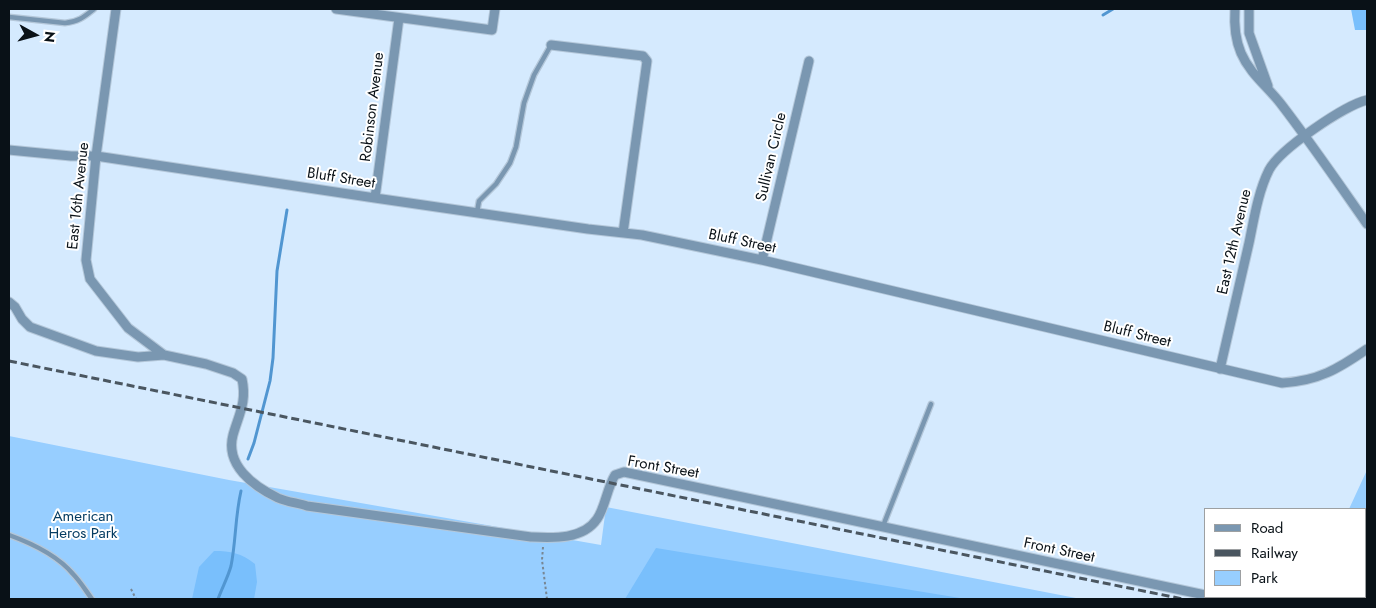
<!DOCTYPE html>
<style>
body{margin:0}
#map{position:relative;width:1376px;height:608px;overflow:hidden;background:#d5eafe;font-family:Jost,sans-serif}
canvas{display:block}
.frame{position:absolute;inset:0;border:10px solid #091117;pointer-events:none}
.legend{position:absolute;left:1204px;top:508px;width:162px;height:90px;box-sizing:border-box;background:#fff;border:1px solid #9da0a2;margin:0;padding:6px 9px;list-style:none;font-size:15px;color:#091117}
.legend li{display:flex;align-items:center;gap:10px;height:25px}
.legend b{width:25px;border:1px solid #9da0a2}
.north{position:absolute;left:10px;top:10px;width:50px;height:50px;-webkit-text-stroke:4px #fff;paint-order:stroke;rotate:97deg;font-size:14px;font-weight:700;line-height:20px;text-align:center;color:#091117}
.north::after{content:'';display:block;margin:auto;width:18px;height:22px;background:#091117;clip-path:polygon(50% 0,100% 100%,50% 72%,0 100%)}
</style>
<div id="map">
<canvas width="1376" height="608"></canvas>
<div class="frame"></div>
<ul class="legend">
<li><b style="height:6px;background:#7a97b1"></b>Road</li>
<li><b style="height:6px;background:#4a5660"></b>Railway</li>
<li><b style="height:14px;background:#97ceff"></b>Park</li>
</ul>
<div class="north">N</div>
</div>
<script>
const ctx = document.querySelector('canvas').getContext('2d');
ctx.lineJoin = 'round';
function fillPath(path, color) {
  ctx.fillStyle = color;
  ctx.fill(path, 'evenodd');
}
function strokePath(path, color, width, dash) {
  ctx.strokeStyle = color;
  ctx.lineWidth = width;
  ctx.lineCap = dash ? 'butt' : 'round';
  ctx.setLineDash(dash || []);
  ctx.stroke(path);
}
function write(font, color, halo, rows, align = 'center') {
  ctx.font = font + ' Jost,sans-serif';
  ctx.lineWidth = 4;
  ctx.setLineDash([]);
  ctx.textBaseline = 'middle';
  ctx.strokeStyle = halo;
  ctx.fillStyle = color;
  for (const [text, x, y, turn = 0] of rows) {
    ctx.save();
    ctx.translate(x, y);
    ctx.rotate((+turn || 0) * Math.PI / 180);
    ctx.textAlign = isNaN(turn) ? turn : align;
    if (halo) ctx.strokeText(text, 0, 0);
    ctx.fillText(text, 0, 0);
    ctx.restore();
  }
}
const green = new Path2D(`
 M9 436 229 480 601 545 606 507 1081 599H9Z
 M1367 470V515L1365 514V509H1349Z`);
const forest = new Path2D(`
 M1351 9H1367V30H1355Z
 M656 548 966 599H625Z
 M214 551C231 551 241 553 255 564L257 582 254 599H192L199 567Z`);
const stream = new Path2D(`
 M1103 15 1113 9
 M248 459 254 443 270 381 273 358 277 271 287 210
 M218 599C222 588 228 577 231 566 236 541 235 517 241 491`);
const path = new Path2D(`
 M543 547 542 560 547 599
 M131 589 136 599`);
const service = new Path2D(`
 M9 17 65 23C78 22 84 17 94 9
 M477 212 479 201 496 184 510 163 516 147 524 103 534 75 551 45
 M883 526 931 404
 M9 535C31 543 57 555 73 574 80 581 86 591 92 599`);
const minor = new Path2D(`
 M116 9 96 156 86 260 90 279 128 328 164 355
 M336 9 492 30 495 9
 M1235 9C1234 24 1235 39 1241 53 1250 74 1268 87 1281 104 1311 143 1339 184 1367 224
 M1249 9V33L1268 86
 M551 45 643 56 647 61 623 233
 M9 150 71 156H96L375 198 588 229 642 235 762 260 1282 383C1318 381 1338 369 1367 349
 M375 198 399 18
 M762 260 809 61
 M9 302 15 307 22 319 30 327 96 351 138 357 164 355 206 364 233 373 242 379C247 402 239 414 233 435 225 465 253 486 278 498 287 502 298 503 307 506L531 537C552 538 583 540 597 519 605 508 607 488 615 475L624 472 1205 595
 M1220 369C1230 327 1239 285 1249 243 1254 219 1258 192 1269 170 1280 149 1345 105 1367 100
 M1212 597 1227 599`);
const rail = new Path2D(`
 M9 361 1183 599`);
const streetNames = [
 ["Robinson Avenue",373,107,-83],
 ["Sullivan Circle",772,157,-77],
 ["Bluff Street",341,179,9],
 ["East 16th Avenue",79,196,-84],
 ["Bluff Street",742,242,12],
 ["East 12th Avenue",1235,242,-77],
 ["Bluff Street",1137,335,14],
 ["Front Street",663,468,10],
 ["Front Street",1059,551,12]
];
const parkNames = [
 ["American",83,517],
 ["Heros Park",83,534]
];
fillPath(green, '#97ceff');
fillPath(forest, '#79bffc');
strokePath(stream, '#5196d1', 3);
strokePath(service, '#b4c7d9', 7);
strokePath(minor, '#b4c7d9', 11);
strokePath(path, '#788794', 2, [2.5, 2.5]);
strokePath(service, '#7a97b1', 4.5);
strokePath(minor, '#7a97b1', 9);
strokePath(rail, '#4a5660', 3, [8, 4]);
write('15px', '#091117', '#fff', streetNames);
write('15px', '#053d63', '#fff', parkNames);
</script>
